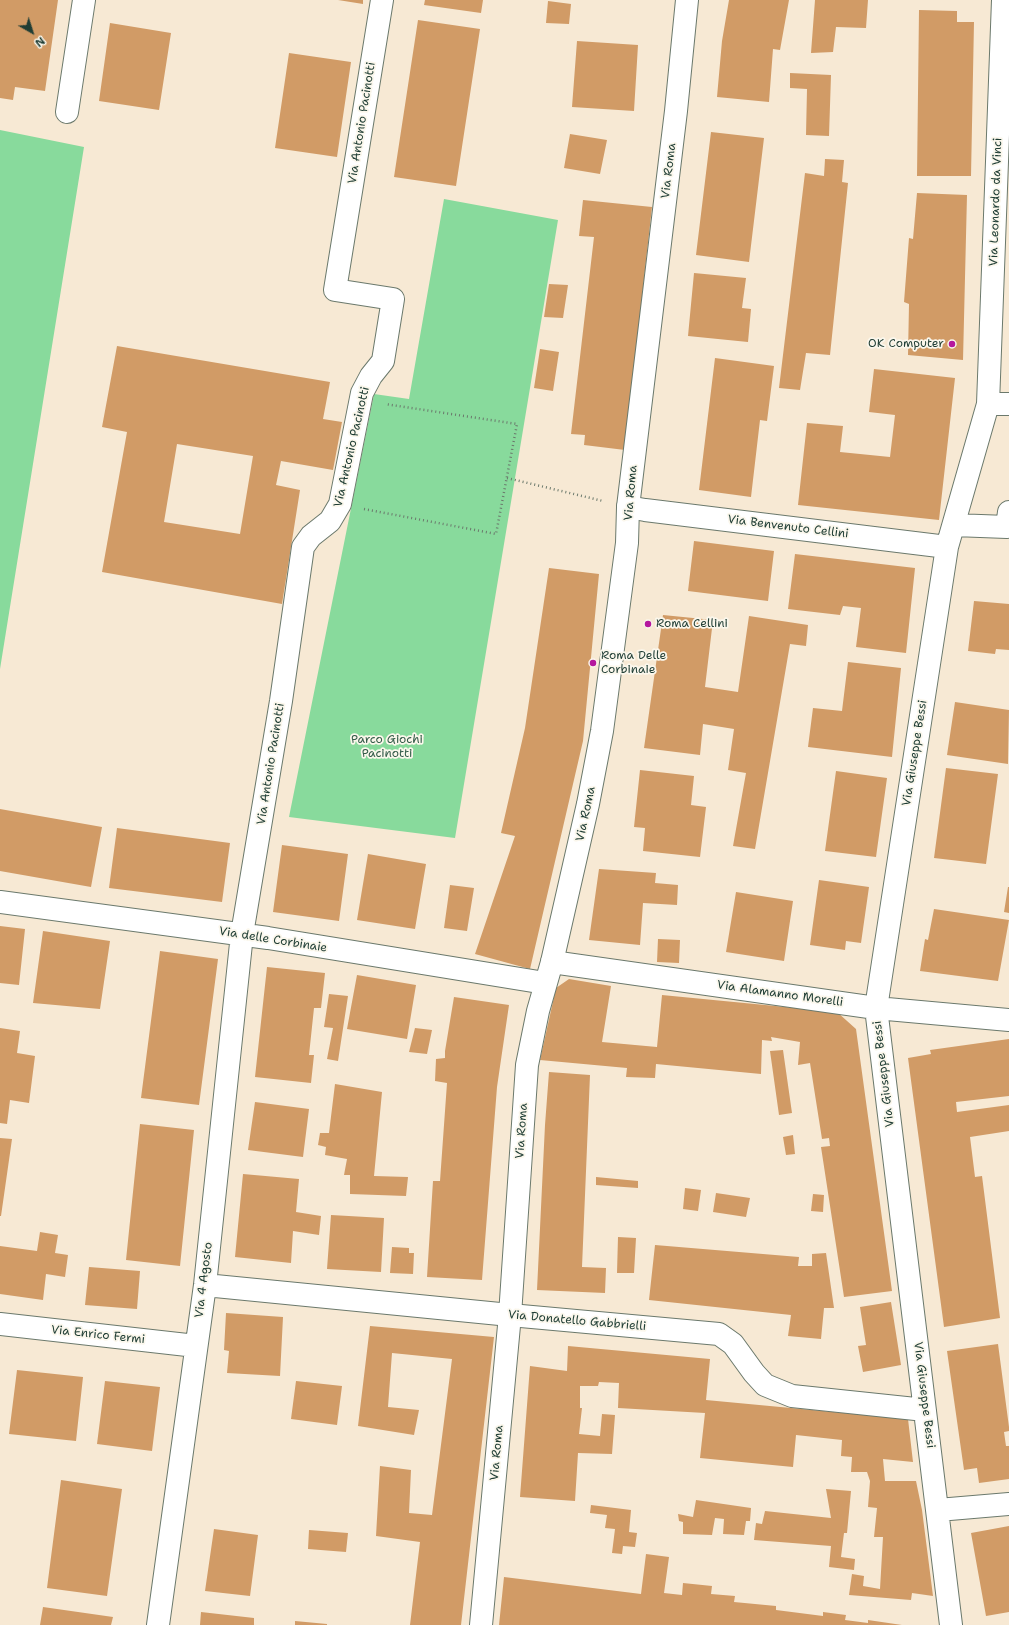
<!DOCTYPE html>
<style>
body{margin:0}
#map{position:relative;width:1009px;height:1625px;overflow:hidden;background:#f7e9d4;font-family:"Shantell Sans",sans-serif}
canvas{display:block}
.north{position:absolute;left:12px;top:12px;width:40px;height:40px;-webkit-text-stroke:3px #fbf7ec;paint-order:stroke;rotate:141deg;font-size:11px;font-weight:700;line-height:16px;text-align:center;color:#1f3d34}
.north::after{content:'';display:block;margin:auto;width:14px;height:18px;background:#1f3d34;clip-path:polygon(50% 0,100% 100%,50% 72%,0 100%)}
</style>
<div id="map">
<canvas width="1009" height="1625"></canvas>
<div class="north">N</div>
</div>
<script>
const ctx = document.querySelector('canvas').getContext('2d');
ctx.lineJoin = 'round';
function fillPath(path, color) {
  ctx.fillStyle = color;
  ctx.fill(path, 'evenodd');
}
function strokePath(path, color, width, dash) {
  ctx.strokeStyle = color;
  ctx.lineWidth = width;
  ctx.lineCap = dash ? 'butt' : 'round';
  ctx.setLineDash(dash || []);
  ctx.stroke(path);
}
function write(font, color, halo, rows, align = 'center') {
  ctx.font = font + ' "Shantell Sans",sans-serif';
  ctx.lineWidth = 3.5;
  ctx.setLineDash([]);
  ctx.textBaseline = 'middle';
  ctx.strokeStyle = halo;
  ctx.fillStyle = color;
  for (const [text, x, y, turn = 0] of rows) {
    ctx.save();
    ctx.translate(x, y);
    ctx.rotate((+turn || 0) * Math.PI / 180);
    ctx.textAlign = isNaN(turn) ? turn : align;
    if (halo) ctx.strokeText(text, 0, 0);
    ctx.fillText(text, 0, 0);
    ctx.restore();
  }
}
const green = new Path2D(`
 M0 130 84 147 0 669Z
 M444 199 558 220 455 838 289 817 374 394 409 399Z`);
const building = new Path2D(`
 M0 0H58L45 91 15 87 13 100 0 98Z
 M338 0H363V4Z
 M425 0H483L481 13 424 5Z
 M729 0H789L780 50 773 49 769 102 717 97 722 41Z
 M815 0H868L866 28 836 27 833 52 811 53Z
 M548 1 571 4 569 24 546 23Z
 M919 10 957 11V22H974L971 176H917Z
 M418 20 480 29 456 186 394 177Z
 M110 23 171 33 159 110 99 101Z
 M577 41 638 45 634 111 572 107Z
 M289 53 351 62 337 157 275 148Z
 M790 73 831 75 829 136 806 135 807 89 790 88Z
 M711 132 764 138 749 262 696 255Z
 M570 134 607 140 600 174 564 168Z
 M825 159 844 160 842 182 848 183 830 355 806 353 800 390 779 388 805 173 824 176Z
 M917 193 967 195 963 360 908 355 909 304 904 302 909 238 913 239Z
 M583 200 652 207 625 450 584 445 585 435 571 434 594 237 579 236Z
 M694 273 746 278 742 308 751 309 748 342 688 336Z
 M549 284 568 285 563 318 544 317Z
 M117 346 330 382 323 419 342 422 333 470 281 461 276 485 300 490 282 604 102 572 127 432 102 427ZM177 444 253 456 240 534 164 522Z
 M540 349 559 352 553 391 534 388Z
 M715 358 774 366 767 421 760 420 751 497 699 490Z
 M874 369 955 378 939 520 798 505 807 423 843 426 840 452 890 457 895 415 869 412Z
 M694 541 774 551 768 601 688 591Z
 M795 554 915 568 906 653 856 647 861 608 843 606 840 615 788 609Z
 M549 568 599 574 583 741 530 969 475 954 515 836 501 833 525 728Z
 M974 601 1009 604V650L996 649 995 654 968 651Z
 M663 615 713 620 705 687 738 692 749 616 808 625 806 646 790 644 755 849 733 846 746 773 728 770 734 729 703 724 700 755 644 748Z
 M848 662 901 668 892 757 808 747 813 708 842 711Z
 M955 702 1009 710 1008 764 947 755Z
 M946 768 998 774 986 864 934 858Z
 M640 770 694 776 691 805 706 807 700 857 643 851 645 828 634 827Z
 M836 771 887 778 876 857 825 851Z
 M0 809 102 827 91 887 0 871Z
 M117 828 230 843 222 902 109 888Z
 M282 845 348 854 339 921 273 912Z
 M368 854 426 864 415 929 357 920Z
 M599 869 656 873 655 883 678 885 677 905 643 903 640 945 589 940Z
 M819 880 869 887 861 943 846 941 845 950 810 945Z
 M450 885 474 888 467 931 444 928Z
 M1008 887H1009V913L1004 912Z
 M736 892 793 901 784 961 726 952Z
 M934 909 1009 920 998 981 920 971 925 939 928 940Z
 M0 926 25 929 19 985 0 983Z
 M43 931 110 941 100 1009 33 1003Z
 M658 939 680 940 679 963 657 962Z
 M160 951 218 959 199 1105 141 1098Z
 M267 967 325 973 321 1008H314L309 1055H314L311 1083 255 1077Z
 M357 975 416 985 407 1039 347 1029Z
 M569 979 611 986 602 1042 657 1047 662 995 837 1012 856 1029 892 1291 844 1297 821 1147 830 1146 829 1138 822 1139 810 1063 798 1065 800 1042 771 1037 772 1041 762 1040 761 1074 656 1064 655 1078 626 1077 627 1068 540 1060 556 988Z
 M329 994 348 996 338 1061 327 1059 333 1028 324 1027Z
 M454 997 509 1005 497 1087 482 1280 427 1277 433 1181H440L447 1083 435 1081 436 1059 445 1058V1051Z
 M0 1028 20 1031 17 1053 35 1056 29 1103 10 1100 7 1124 0 1123Z
 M415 1028 432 1030 427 1054 409 1052Z
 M1009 1039V1096L956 1102 957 1112 1009 1105V1131L970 1137 975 1177 982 1176 1000 1318 944 1327 908 1058 931 1054 930 1050Z
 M783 1050 792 1113 779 1115 770 1051Z
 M549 1072 590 1075 582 1267 606 1268 605 1293 537 1290 545 1125Z
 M335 1084 382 1092 374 1176 408 1177 406 1196 350 1194V1175H344L347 1159 325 1155 326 1147 318 1145 320 1133H329Z
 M255 1102 309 1109 303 1157 248 1150Z
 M140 1124 194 1130 180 1266 126 1260Z
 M793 1135 795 1154 786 1155 783 1137Z
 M0 1138 12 1139 1 1216H0Z
 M243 1174 299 1179 296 1212 321 1216 319 1235 293 1231 291 1263 235 1257Z
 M596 1177 638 1181V1188L596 1185Z
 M685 1188 701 1190 698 1211 683 1209Z
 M716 1193 750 1198 746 1217 713 1212Z
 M813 1194 824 1195 823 1212 811 1211Z
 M331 1215 384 1218 381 1272 327 1269Z
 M40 1232 58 1235 55 1253 68 1255 65 1277 46 1274 43 1300 0 1294V1246L37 1251Z
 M618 1237 636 1238 634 1273H617Z
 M655 1245 799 1257 798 1266H812V1254L826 1253 834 1308H824L821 1339 788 1336 791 1315 649 1300Z
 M392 1247 409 1248V1253H414L413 1274 390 1273Z
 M89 1267 140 1271 137 1309 85 1305Z
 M891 1302 901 1365 863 1372 858 1346 866 1345 860 1307Z
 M226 1313 283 1317 280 1376 227 1373 229 1351 224 1350Z
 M370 1326 494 1337 461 1625H410L420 1542 376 1536 380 1466 411 1470 409 1513 432 1515 452 1359 392 1353 388 1407 419 1410 414 1435 358 1426Z
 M998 1344 1009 1427V1431L1004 1432 1006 1446H1009V1479L979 1483 977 1468 964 1470 947 1351Z
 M568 1346 710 1359 706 1400 908 1419 913 1462 883 1459 885 1481H916L922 1510 933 1596 912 1593 911 1600 849 1595 852 1574 864 1576 863 1586 880 1589 883 1537H874L877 1508 868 1507 870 1481 867 1472H851L852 1457 841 1456 842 1440 796 1435 793 1467 700 1458 705 1413 618 1408 619 1383 599 1382 598 1386H580V1408H582L579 1434 600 1436 602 1414 615 1415 612 1454 578 1453 575 1501 520 1497 530 1366 567 1371Z
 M17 1370 83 1377 76 1441 9 1434Z
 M105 1381 160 1387 152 1451 97 1444Z
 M296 1381 342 1386 337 1425 291 1419Z
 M61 1480 122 1489 107 1596 47 1588Z
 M826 1489 851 1491 847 1533H844L841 1557 855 1559 854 1570 829 1567 831 1546 754 1540 756 1523 762 1524 765 1511 831 1518Z
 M696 1500 751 1508 750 1521H746L744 1535 723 1534 724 1519 715 1518 712 1535 683 1534V1522L679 1521 678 1514 693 1517Z
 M591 1505 631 1510 629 1532 637 1533 635 1547 623 1546 622 1554 612 1553 615 1529 605 1528 607 1515 590 1513Z
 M1009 1526V1612L986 1616 971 1533Z
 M214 1529 258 1535 250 1596 205 1591Z
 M309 1530 348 1533 346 1552 308 1549Z
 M646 1554 669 1557 664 1593 682 1595 683 1583 712 1586 711 1594 735 1596 734 1602 776 1606V1610L823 1616V1612L846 1615 845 1620 868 1623V1620L902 1625H499L504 1577 641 1594Z
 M43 1607 113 1617 111 1625H40Z
 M201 1612 254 1618V1625H200Z
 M295 1621 327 1624V1625H295Z`);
const path = new Path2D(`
 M507 478 603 501
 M364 509 496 534 517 424 385 404`);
const street = new Path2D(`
 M67 112 84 0
 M988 404H1009
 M628 507 645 510 947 547
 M954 525 1007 527 1009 512
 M0 902 268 938 545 983
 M552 962 876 1008 1009 1020
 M205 1285 510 1315 719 1334 733 1344 754 1373 765 1385 792 1396 925 1410
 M0 1324 196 1346
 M938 1510 1009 1504
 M158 1625 205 1285 242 934 281 701 303 547 311 536 330 521 340 504 362 393 371 376 383 361 393 299 335 290 382 0
 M951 1625 876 1008 947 547 988 404 1003 0`);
const secondary = new Path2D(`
 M481 1625 510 1315 527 1065 538 1011 552 962 588 804 602 731 627 543 628 507 676 111 687 0`);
const markers = [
 [952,344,4,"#b5179e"],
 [648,624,4,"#b5179e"],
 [593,663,4,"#b5179e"]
];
const streetNames = [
 ["Via Antonio Pacinotti",362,123,-81],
 ["Via Roma",669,171,-83],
 ["Via Leonardo da Vinci",996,202,-88],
 ["Via Antonio Pacinotti",352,447,-77],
 ["Via Roma",631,493,-85],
 ["Via Benvenuto Cellini",788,527,7],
 ["Via Giuseppe Bessi",915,753,-81],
 ["Via Antonio Pacinotti",271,764,-81],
 ["Via Roma",586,814,-78],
 ["Via delle Corbinaie",273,940,9],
 ["Via Alamanno Morelli",780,994,8],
 ["Via Giuseppe Bessi",884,1074,-97],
 ["Via Roma",522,1131,-86],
 ["Via 4 Agosto",204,1280,-83],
 ["Via Donatello Gabbrielli",577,1321,5],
 ["Via Enrico Fermi",98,1335,6],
 ["Via Giuseppe Bessi",924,1395,83],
 ["Via Roma",497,1453,-85]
];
const poiNames = [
 ["OK Computer",944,344,"right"],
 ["Roma Cellini",656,624],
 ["Roma Delle",601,656],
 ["Corbinaie",601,670]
];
const parkNames = [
 ["Parco Giochi",387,740],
 ["Pacinotti",387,754]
];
fillPath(green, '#88da9c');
fillPath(building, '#d19b66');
strokePath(street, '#6b796c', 24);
strokePath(secondary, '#6b796c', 24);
strokePath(path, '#6b796c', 2.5, [1, 3]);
strokePath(street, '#fff', 22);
strokePath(secondary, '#fff', 22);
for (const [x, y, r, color] of markers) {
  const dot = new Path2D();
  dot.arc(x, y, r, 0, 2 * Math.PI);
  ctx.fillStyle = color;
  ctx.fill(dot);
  strokePath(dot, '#fbf7ec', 1.5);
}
write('12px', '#1f3d34', '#fbf7ec', streetNames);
write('12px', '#1f3d34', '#fbf7ec', poiNames, 'left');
write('12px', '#345c49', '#fbf7ec', parkNames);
</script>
